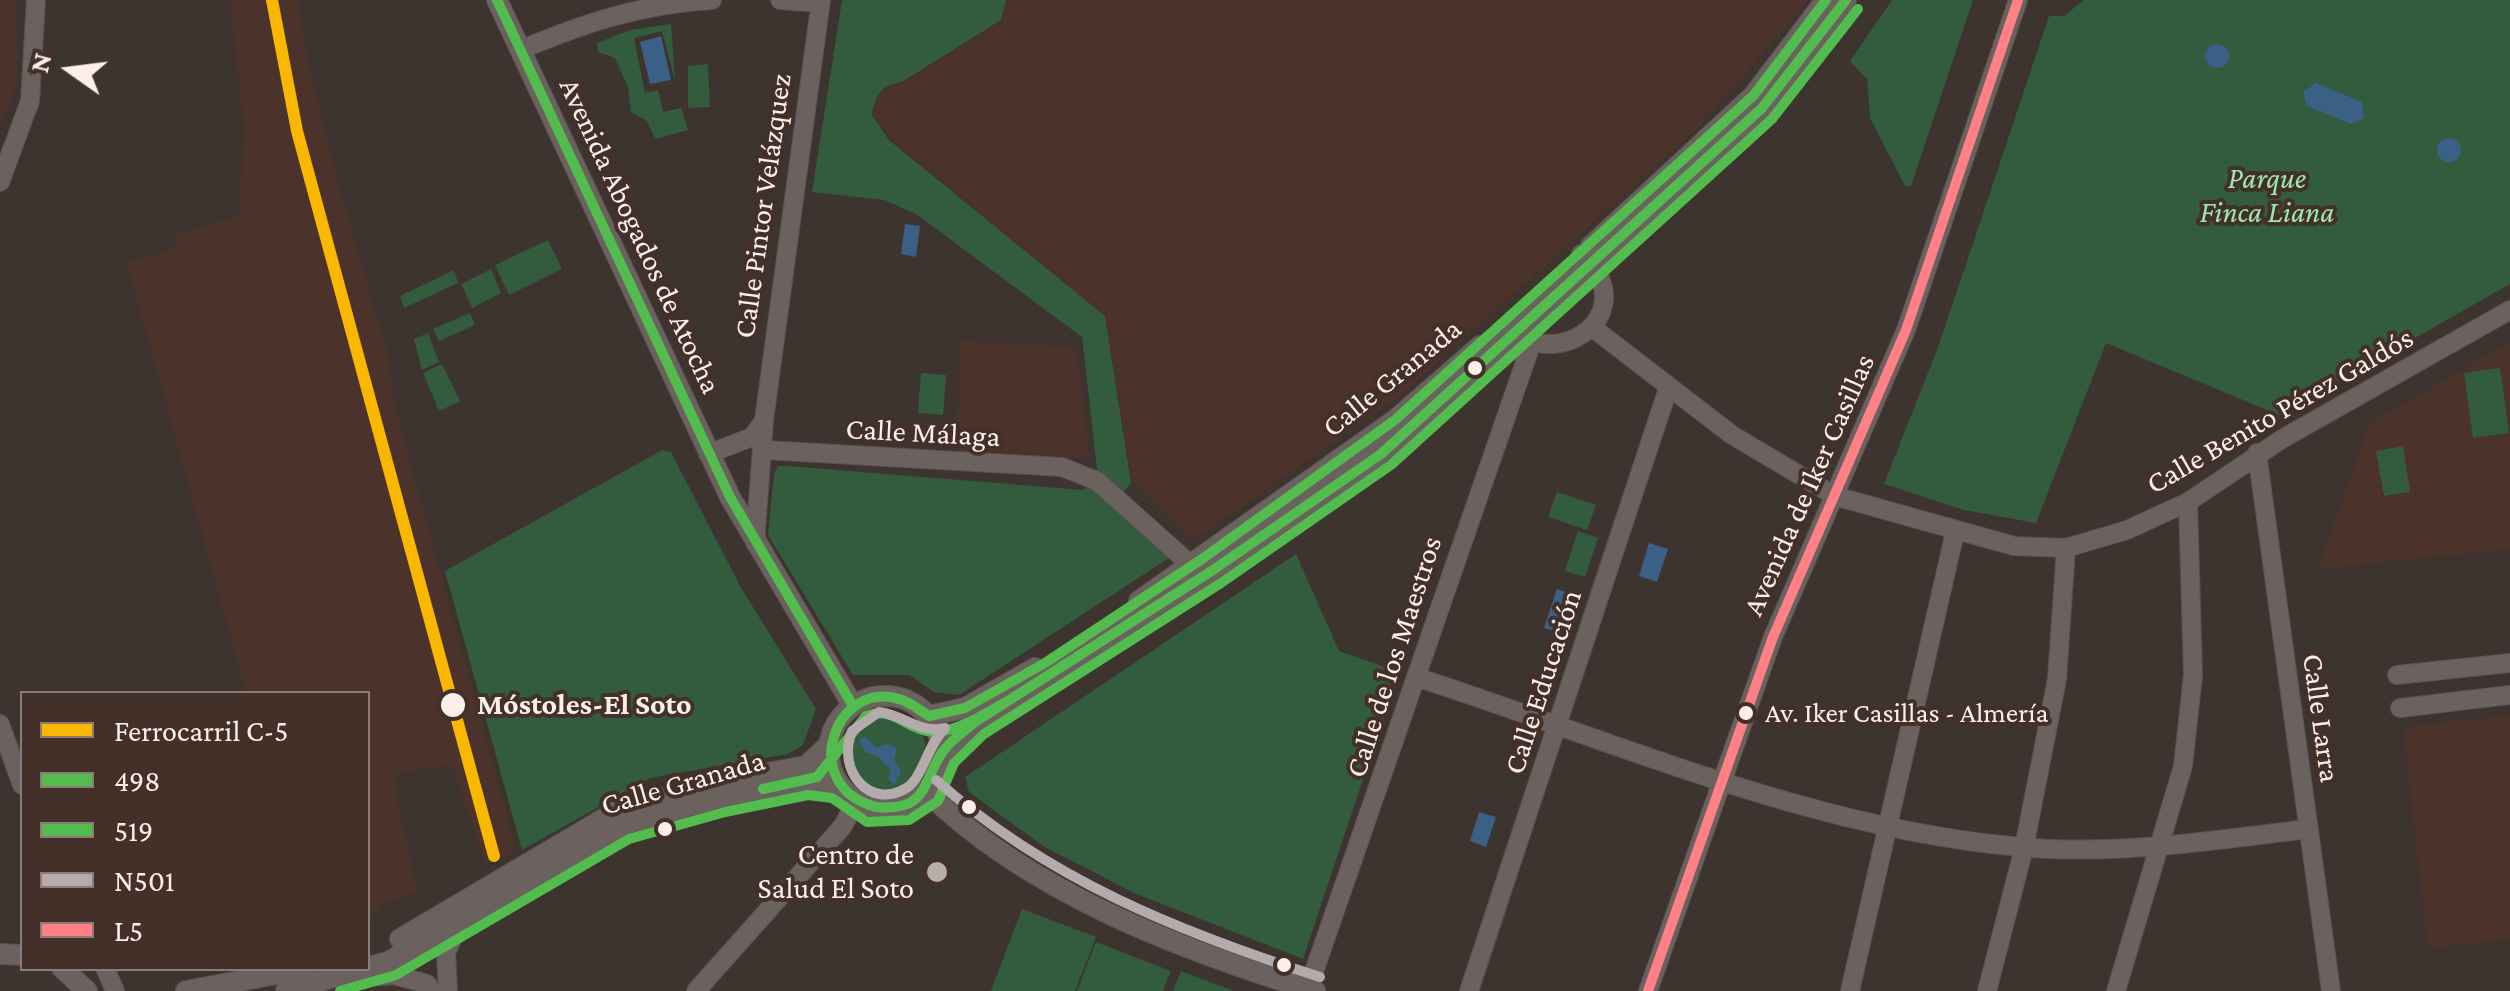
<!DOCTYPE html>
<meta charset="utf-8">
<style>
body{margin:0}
#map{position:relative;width:2510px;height:991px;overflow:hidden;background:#3d332f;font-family:"Crimson Pro",serif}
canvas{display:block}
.legend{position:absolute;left:20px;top:691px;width:350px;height:280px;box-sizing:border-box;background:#433029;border:2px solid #8d7c76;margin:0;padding:12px 18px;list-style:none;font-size:30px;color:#fcefea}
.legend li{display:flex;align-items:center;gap:20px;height:50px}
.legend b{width:50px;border:2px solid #8d7c76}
.north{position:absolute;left:20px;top:20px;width:100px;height:100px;-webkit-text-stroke:8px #433029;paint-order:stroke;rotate:284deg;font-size:28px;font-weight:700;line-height:40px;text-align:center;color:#fcefea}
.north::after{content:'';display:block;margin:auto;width:35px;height:45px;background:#fcefea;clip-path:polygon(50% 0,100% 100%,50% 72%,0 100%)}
</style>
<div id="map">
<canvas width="2510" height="991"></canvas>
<ul class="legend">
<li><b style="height:12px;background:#fab700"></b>Ferrocarril C-5</li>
<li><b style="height:12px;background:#52bc4e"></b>498</li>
<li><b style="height:12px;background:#52bc4e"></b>519</li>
<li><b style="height:12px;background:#b5aaac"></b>N501</li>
<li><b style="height:12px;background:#ff8085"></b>L5</li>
</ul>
<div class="north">N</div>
</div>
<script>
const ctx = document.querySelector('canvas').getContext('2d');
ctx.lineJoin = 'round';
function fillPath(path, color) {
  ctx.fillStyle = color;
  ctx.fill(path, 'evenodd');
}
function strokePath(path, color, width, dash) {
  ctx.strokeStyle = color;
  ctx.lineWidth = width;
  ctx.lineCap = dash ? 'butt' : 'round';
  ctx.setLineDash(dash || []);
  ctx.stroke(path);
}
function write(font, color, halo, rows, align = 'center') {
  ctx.font = font + ' "Crimson Pro",serif';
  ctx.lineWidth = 8;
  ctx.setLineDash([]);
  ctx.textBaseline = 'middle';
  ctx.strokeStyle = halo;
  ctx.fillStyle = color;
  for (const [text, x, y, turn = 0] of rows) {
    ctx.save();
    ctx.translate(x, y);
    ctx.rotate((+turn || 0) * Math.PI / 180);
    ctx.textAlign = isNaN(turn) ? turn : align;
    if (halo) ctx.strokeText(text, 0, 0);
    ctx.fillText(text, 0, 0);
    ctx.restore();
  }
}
const built = new Path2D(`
 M0 0H17V86L0 127Z
 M230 0H298L306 52 336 175 389 358 394 402 517 852 485 862 452 765 396 773 398 804 418 891 382 904 368 921V694L246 693 127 263 175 248 173 235 239 216 244 130Z
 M1006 0H1807L1808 1 1697 129 1401 395 1193 541 1132 483 1105 316 890 139 873 115 877 97 888 87 903 84 1000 20Z
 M960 341 1076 347 1090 458 957 451Z
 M2510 342V549L2318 569 2369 424Z
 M2510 715V939L2428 949 2403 727Z`);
const green = new Path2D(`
 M842 0H1006L1001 20 902 82C880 86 876 94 872 115L889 140 1105 316 1131 483 1121 496 1169 558 959 695 934 692 909 675H853L768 535 774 474 778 466H788L1083 490 1098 477 1082 337 916 214 884 200 812 192Z
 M1892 0H1973L1911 186H1905L1870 118 1867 79 1850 61Z
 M2084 0H2510V284L2279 415 2106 343 2036 523 1964 510 1884 484 1939 345 2049 16H2064Z
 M671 24 675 80 662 31 634 38 645 93 658 90 663 112 681 108 688 130 655 139 647 121 631 112 628 87 615 58 598 52 597 43 630 30Z
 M708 64 710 107 688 108V66Z
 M548 240 562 269 509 295 495 265Z
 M491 269 501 293 472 308 461 284Z
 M454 270 458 283 404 308 400 296Z
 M470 313 475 325 439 341 433 329Z
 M428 333 439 362 422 370 414 339Z
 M442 364 460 401 439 411 423 373Z
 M2500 368 2509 433 2473 438 2464 373Z
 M921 373 946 375 943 415 918 413Z
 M2403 446 2410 492 2384 496 2376 451Z
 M662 450 671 452 740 586 816 709 803 745 788 754 650 778 522 850 445 571Z
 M1557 492 1596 505 1587 530 1548 517Z
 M1578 531 1598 538 1585 577 1565 571Z
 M1296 554 1339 651 1399 672 1303 959 1134 893 1043 846 969 792 965 777Z
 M844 752a41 41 0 1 1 82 0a41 41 0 1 1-82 0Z
 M1022 909 1096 937 1075 991H991Z
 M1096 942 1171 971 1163 991H1077Z
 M1181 971 1234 991H1173Z`);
const water = new Path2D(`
 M661 36 671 80 650 84 640 42Z
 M2205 56a12 12 0 1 1 24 0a12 12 0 1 1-24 0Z
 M2316 83 2362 102 2364 118 2351 124 2307 106 2303 92Z
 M2437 150a12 12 0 1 1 24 0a12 12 0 1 1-24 0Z
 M905 224 920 226 916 257 901 254Z
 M1649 543 1668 549 1657 582 1639 576Z
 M1557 589 1576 596 1563 634 1544 628Z
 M865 737 876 748 887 744 897 748 894 760 901 771 895 784 888 779 891 770 876 755 865 752 859 739Z
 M1479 812 1496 817 1486 847 1470 841Z`);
const minor = new Path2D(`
 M780 0 821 3
 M520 50C585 23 641 4 712 0
 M0 182 30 101 36 0
 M1593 328 1732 435 1835 496 2014 546 2066 548 2127 530 2188 502 2282 439 2510 310
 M1525 338C1561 358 1618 326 1601 281 1598 271 1588 262 1581 254
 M765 450 1062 467 1097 481 1192 566
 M2257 453 2331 991
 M708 454 752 437 764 421
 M755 543 764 420 821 0
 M2397 675 2510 663
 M1416 677C1614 741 1812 829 2021 847 2116 856 2214 840 2309 829
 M2400 708 2510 695
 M0 724 22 785
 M105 968 115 991
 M340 979 394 975 427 984 431 991
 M1308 989 1532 342
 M448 991 446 953 461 919
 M696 991 843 826 856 800
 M1469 991 1668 389
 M1648 991 1773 637 1906 330 2018 0
 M1850 991 1955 532
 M1987 991 2024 848 2057 679 2066 548
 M2116 991 2183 766 2193 675 2188 502`);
const tertiary = new Path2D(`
 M497 0 730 497 853 706
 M1591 246 1754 95 1826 0
 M1139 601 1395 420 1480 346
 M829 752a56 56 0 1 1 112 0a56 56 0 1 1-112 0Z
 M929 716 965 708 1035 668
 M941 754 975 722 1213 570 1381 454 1762 108 1846 0
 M926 791C1028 892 1181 950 1315 991
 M400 939 617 811 718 782 806 766 829 745
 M0 954 22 955
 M62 968 87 991
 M186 991 308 968
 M286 991 390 961 623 825 721 797 808 780 838 784`);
const bus1 = new Path2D(`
 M497 0 730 497 853 706
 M1826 0 1754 95 1395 420 1202 559 1045 663 965 708 929 716C921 711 911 703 902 700 835 676 796 786 876 807 930 812 921 781 944 750 952 739 965 731 975 722L1213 570 1381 454 1762 108 1846 0`);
const bus2 = new Path2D(`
 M763 789 817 777 866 716C894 706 903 727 927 731 953 735 983 715 1004 703
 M340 991 396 975 629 839 725 812 808 795 832 798 867 822 909 820 938 801 954 763 984 734 1221 583 1391 465 1772 119 1858 9`);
const bus3 = new Path2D(`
 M879 712C904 715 919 734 945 728 928 744 923 776 908 787 870 812 836 770 852 731Z
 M936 780C1047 879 1179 932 1320 977`);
const bus4 = new Path2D(`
 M1648 991 1773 637 1906 330 2018 0`);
const rail1 = new Path2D(`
 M272 0 297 131 494 856`);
const markers = [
 [1475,368,9,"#fcefea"],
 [453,705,14,"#fcefea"],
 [1746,713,9,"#fcefea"],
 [969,807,9,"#fcefea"],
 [665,829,9,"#fcefea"],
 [937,872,12,"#b9ada9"],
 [1284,965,9,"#fcefea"]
];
const busNames = [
 ["Av. Iker Casillas - Almería",1765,713]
];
const parkNames = [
 ["Parque",2267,179],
 ["Finca Liana",2267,213]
];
const streetNames = [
 ["Calle Pintor Velázquez",763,206,-82],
 ["Avenida Abogados de Atocha",640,236,65],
 ["Calle Granada",1392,378,-39],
 ["Calle Benito Pérez Galdós",2280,411,-30],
 ["Calle Málaga",923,433,3],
 ["Avenida de Iker Casillas",1809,485,-66],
 ["Calle de los Maestros",1394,657,-72],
 ["Calle Educación",1543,682,-72],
 ["Calle Larra",2321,718,82],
 ["Calle Granada",683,783,-16]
];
const stopNames = [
 ["Móstoles-El Soto",477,705]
];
const poiNames = [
 ["Centro de",914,855],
 ["Salud El Soto",914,889]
];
fillPath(built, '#4b332b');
fillPath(green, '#335c3e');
fillPath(water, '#3a6085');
strokePath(minor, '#5b524f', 20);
strokePath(tertiary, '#5b524f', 22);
strokePath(minor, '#6b625f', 18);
strokePath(tertiary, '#6b625f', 20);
strokePath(bus1, '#52bc4e', 10);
strokePath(bus2, '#52bc4e', 10);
strokePath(bus3, '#b5aaac', 10);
strokePath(bus4, '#ff8085', 10);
strokePath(rail1, '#fab700', 12);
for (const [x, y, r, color] of markers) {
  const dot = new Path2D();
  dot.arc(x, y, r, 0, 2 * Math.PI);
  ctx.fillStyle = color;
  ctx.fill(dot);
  strokePath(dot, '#433029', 4);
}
write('28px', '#fcefea', '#433029', busNames, 'left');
write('italic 30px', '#9ce9af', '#433029', parkNames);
write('30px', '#fcefea', '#433029', streetNames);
write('bold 30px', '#fcefea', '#433029', stopNames, 'left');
write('30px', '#fcefea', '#433029', poiNames, 'right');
</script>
